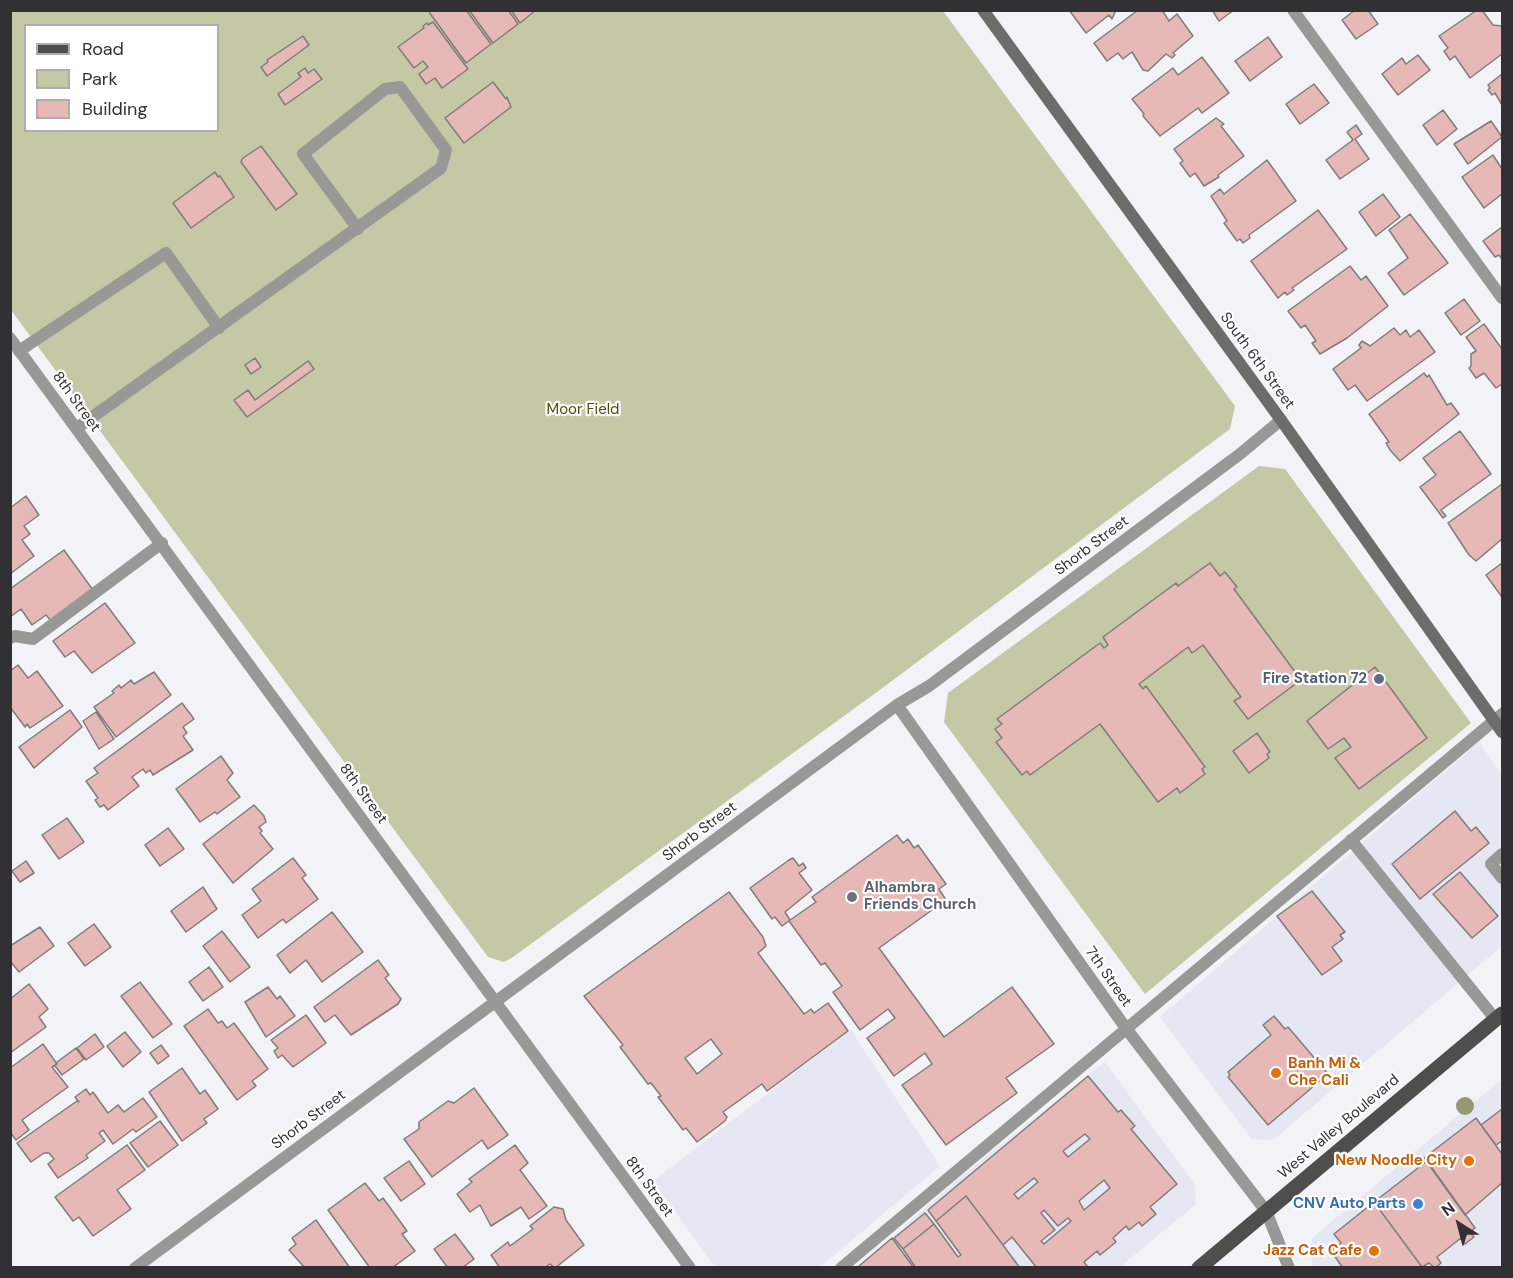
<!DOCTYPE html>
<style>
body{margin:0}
#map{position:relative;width:1513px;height:1278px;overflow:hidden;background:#f2f3f6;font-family:"DM Sans",sans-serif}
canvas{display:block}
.frame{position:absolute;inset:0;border:12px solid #313133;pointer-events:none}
.legend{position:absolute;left:24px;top:24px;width:195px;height:108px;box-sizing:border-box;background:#fff;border:2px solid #adadad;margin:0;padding:8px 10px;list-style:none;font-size:18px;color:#313133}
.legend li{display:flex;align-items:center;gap:12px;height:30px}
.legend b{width:30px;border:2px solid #adadad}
.north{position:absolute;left:1429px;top:1194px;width:60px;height:60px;-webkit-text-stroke:4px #fff;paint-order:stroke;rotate:324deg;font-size:16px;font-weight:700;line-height:24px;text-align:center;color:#313133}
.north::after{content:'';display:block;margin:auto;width:21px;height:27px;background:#313133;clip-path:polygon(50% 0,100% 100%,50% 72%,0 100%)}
</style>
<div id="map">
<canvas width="1513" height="1278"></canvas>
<div class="frame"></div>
<ul class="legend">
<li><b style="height:8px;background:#4e4f4c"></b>Road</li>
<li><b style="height:16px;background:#c4c8a4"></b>Park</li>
<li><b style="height:16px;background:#e6b8b6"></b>Building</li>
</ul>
<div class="north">N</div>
</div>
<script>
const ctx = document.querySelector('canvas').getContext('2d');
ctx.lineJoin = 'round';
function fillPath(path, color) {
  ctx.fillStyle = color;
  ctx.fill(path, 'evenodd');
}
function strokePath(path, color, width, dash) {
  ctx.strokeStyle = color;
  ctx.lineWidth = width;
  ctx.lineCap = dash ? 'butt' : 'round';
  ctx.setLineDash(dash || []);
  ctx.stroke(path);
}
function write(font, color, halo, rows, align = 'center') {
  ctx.font = font + ' "DM Sans",sans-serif';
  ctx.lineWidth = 4.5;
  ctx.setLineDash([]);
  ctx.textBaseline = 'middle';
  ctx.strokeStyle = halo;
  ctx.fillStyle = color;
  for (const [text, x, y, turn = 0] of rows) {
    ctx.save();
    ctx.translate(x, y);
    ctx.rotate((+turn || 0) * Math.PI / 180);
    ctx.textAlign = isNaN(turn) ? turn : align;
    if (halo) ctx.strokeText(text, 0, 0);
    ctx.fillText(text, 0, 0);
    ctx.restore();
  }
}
const built = new Path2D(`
 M1479 742 1502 775V946L1273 1140 1252 1139 1160 1017Z
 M851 1030 940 1166 820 1267H715L653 1181Z
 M1105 1062 1195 1185 1196 1204 1120 1267 858 1268 959 1178Z
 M1502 1079V1267L1315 1268 1312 1263V1238Z`);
const green = new Path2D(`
 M10 11H943L1235 406 1230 429 881 689 513 957 504 962 488 957 11 310ZM26 26H218V130H26Z
 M1259 466 1285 469 1471 723 1145 994 944 722 948 693Z`);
const building = new Path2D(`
 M431 10H466L491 44 466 63 429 12Z
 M469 10H508L518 24 493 43Z
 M511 10H536L520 23Z
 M1069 10H1116L1112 19 1109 15 1086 33Z
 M1138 10H1162L1169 21 1177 14 1193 36 1173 53 1175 55 1172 58 1166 54 1148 71 1143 70 1132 52 1123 59 1118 53 1107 61 1094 43Z
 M1212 10H1234L1219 21Z
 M1355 10H1368L1378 24 1356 39 1342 20Z
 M1477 10H1482L1493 25 1502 26V54L1470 78 1455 56 1450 60 1444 51 1448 48 1439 36Z
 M433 22 468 69 442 88 435 78 426 84 419 74 428 67 423 61 414 68 398 47 424 28 423 26 427 23 428 25Z
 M303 36 309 45 267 76 261 67 268 62 267 60Z
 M1268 37 1282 57 1250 81 1235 61Z
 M1418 55 1430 70 1398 95 1382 74 1402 58 1406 64Z
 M1202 57 1229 93 1202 113 1198 108 1160 136 1143 116 1144 114 1132 99 1173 68 1178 75Z
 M305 68 308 73 314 69 322 79 285 105 278 94 301 77 298 73Z
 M1502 74V105L1495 93 1492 95 1488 90 1490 88 1488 85Z
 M493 82 506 99 507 97 511 107 464 143 445 118Z
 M1314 84 1329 103 1300 124 1286 104Z
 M1443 110 1457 129 1437 145 1423 125Z
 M1216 118 1224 124 1221 126 1244 156 1218 175 1219 177 1204 186 1195 173 1190 177 1180 163 1183 161 1174 149Z
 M1491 121 1502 137 1468 164 1454 144Z
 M1356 125 1362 134 1355 139 1369 159 1340 179 1326 160 1353 140 1347 132Z
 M261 146 297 194 276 210 241 162 243 158Z
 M1493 155 1502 169V194L1484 208 1462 177Z
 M1267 160 1296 201 1249 235 1250 238 1243 243 1240 239 1237 241 1224 223 1227 221 1211 196 1220 189 1224 194Z
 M215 172 218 177 220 176 234 197 191 228 173 203Z
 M1383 194 1400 217 1376 236 1359 212Z
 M1318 210 1347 249 1292 288 1294 290 1287 295 1285 292 1278 298 1251 261Z
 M1410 214 1448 263 1404 295 1388 273 1408 258 1389 230Z
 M1502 227V259L1499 255 1495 257 1483 241Z
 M1350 266 1361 280 1366 276 1388 306 1347 338 1320 354 1312 343 1316 341 1305 325 1301 328 1288 311Z
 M1464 299 1480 321 1461 335 1445 313Z
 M1484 324 1502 349V384L1496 388 1484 373 1476 378 1469 368 1471 366V354L1476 351 1466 337Z
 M1394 328 1400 335 1406 330 1410 337 1419 330 1435 352 1367 401 1355 385 1348 390 1333 369 1361 348 1359 345 1362 341 1370 346Z
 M255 358 261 367 251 374 245 365Z
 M308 361 314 369 247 417 234 400 248 390 255 400Z
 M1424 373 1427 377 1429 375 1447 405 1451 403 1459 414 1400 461 1390 450 1386 443 1389 442 1369 414Z
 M1460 431 1491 474 1441 510 1446 516 1443 518 1420 487 1436 475 1423 458Z
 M1502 484V539L1476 561 1469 555 1448 523Z
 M26 496 39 515 24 526 30 534 22 540 34 556 10 574V508Z
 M64 550 93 590 52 622 46 615 32 625 21 609 10 617V589Z
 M1210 563 1220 576 1225 572 1237 587 1234 589 1301 680 1248 719 1234 701 1241 697 1203 645 1192 653 1188 647 1139 684 1143 689 1146 686 1205 767 1202 769 1205 774 1180 793 1177 788 1158 802 1100 724 1030 775 1027 771 1022 775 996 742 1002 738 995 729 1002 724 997 719 1100 643 1104 648 1108 645 1103 637 1176 583 1178 586Z
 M1502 563V597L1486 575Z
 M105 603 135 643 92 673 74 651 65 657 53 641Z
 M18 665 28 678 37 671 63 706 30 728 27 724 25 727 10 707V671Z
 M1375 667 1427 738 1359 789 1335 758 1351 747 1344 738 1328 749 1307 721Z
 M154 672 171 695 116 737 94 707 114 693 112 691 119 685 121 688 131 680 134 684Z
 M182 703 194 719 183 727 187 733 183 736 193 750 153 775 150 770 146 773 143 769 132 777 139 786 108 810 104 805 100 807 95 800 98 798 86 781 98 773 94 768Z
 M70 710 82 727 34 768 19 747Z
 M96 712 114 739 99 749 83 721Z
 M1257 733 1270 752 1267 754 1269 758 1249 773 1233 751Z
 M221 756 233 773 227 780 240 797 217 814 215 812 200 822 176 789Z
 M254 805 264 816 266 822 259 827 262 831 260 833 273 849 233 883 203 844Z
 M1455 811 1471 831 1476 827 1489 843 1420 899 1392 864Z
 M67 818 84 842 59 859 42 835Z
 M168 828 184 849 160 866 145 845Z
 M897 835 903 843 908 839 914 848 918 845 946 884 939 889 946 900 879 948 944 1037 1012 987 1054 1044 1006 1078 1017 1093 946 1145 902 1085 932 1064 925 1053 894 1076 867 1038 895 1018 888 1009 860 1030 833 992 842 986 825 963 821 965 789 921 782 926 775 917 772 919 750 888 789 860 793 858 799 866 803 863 806 868 799 873 812 890 785 912 790 920 816 902 812 897Z
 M293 858 306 875 302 878 318 899 286 923 283 919 258 938 242 915 261 901 252 889Z
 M26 861 34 873 20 882 12 871Z
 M1460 872 1498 916 1472 938 1433 894Z
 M203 887 217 909 186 932 171 911Z
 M1312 891 1345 932 1340 935 1343 939 1332 947 1342 961 1322 975 1277 916Z
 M729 892 763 937 766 946 758 953 804 1014 811 1009 814 1013 828 1003 848 1031 767 1091 762 1084 723 1112 727 1117 725 1121 697 1142 686 1128 683 1130 658 1097 661 1096 651 1083 648 1084 620 1047 623 1045 584 996ZM711 1039 722 1054 697 1074 685 1058Z
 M332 912 363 952 322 982 306 960 290 973 277 955Z
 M94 924 111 947 85 966 68 943Z
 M40 927 54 946 19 972 10 961V946Z
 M222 931 250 967 230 982 203 946Z
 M378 960 389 975 385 978 401 999 398 1004 351 1035 335 1015 325 1022 314 1007Z
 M209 967 223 987 203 1001 189 982Z
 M140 982 172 1024 153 1038 121 996Z
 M29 984 48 1009 39 1017 46 1027 10 1053V999Z
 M268 987 277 999 280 996 295 1016 266 1037 245 1002Z
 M208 1009 218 1023 222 1021 227 1028 234 1023 268 1069 252 1081 256 1086 237 1100 184 1026Z
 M306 1015 326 1043 293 1067 282 1055 278 1058 274 1051 278 1048 271 1040Z
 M1274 1016 1285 1029 1288 1027 1328 1074 1268 1125 1228 1077 1230 1075 1228 1072 1271 1035 1263 1025Z
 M125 1032 141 1052 123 1067 107 1046Z
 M95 1034 104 1047 86 1060 77 1048Z
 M43 1044 57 1064 52 1067 68 1087 22 1120 29 1130 16 1140 10 1132V1068Z
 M161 1045 169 1056 158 1064 150 1053Z
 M76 1048 84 1059 62 1075 55 1066 57 1062Z
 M182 1068 200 1094 205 1090 218 1109 204 1119 207 1123 182 1141 149 1092Z
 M1088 1076 1118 1112 1121 1110 1135 1126 1131 1129 1177 1184 1150 1207 1156 1214 1142 1226 1139 1222 1129 1230 1126 1226 1113 1238 1116 1242 1100 1255 1097 1251 1084 1262 1087 1266 1084 1268H1037L1012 1237 1003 1245 966 1196 936 1221 928 1210ZM1085 1134 1090 1139 1068 1157 1063 1151ZM1034 1178 1038 1182 1018 1199 1014 1194ZM1104 1180 1110 1188 1084 1210 1079 1201ZM1044 1210 1058 1226 1068 1218 1071 1221 1044 1244 1041 1241 1055 1230 1041 1213Z
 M474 1088 508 1135 488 1149 482 1140 432 1177 404 1139 419 1129V1122L448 1101 454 1103Z
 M86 1089 90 1095 93 1092 108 1113 118 1105 124 1112 143 1098 157 1117 136 1132 133 1129 113 1144 103 1130 99 1133 105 1141 86 1155 88 1158 58 1178 48 1164 54 1159 49 1153H44L31 1162 17 1143 77 1101 79 1102 75 1097Z
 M1502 1109V1141L1496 1145 1481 1125Z
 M1476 1118 1502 1154V1183L1465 1215 1424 1158Z
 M160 1121 178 1145 148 1167 130 1143Z
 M127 1145 145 1170 117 1190 131 1209 93 1236 79 1217 73 1221 55 1197Z
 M515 1145 528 1163 520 1170 547 1206 529 1219 521 1207 491 1226 480 1205 470 1212 457 1194 472 1182 469 1179Z
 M409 1161 425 1184 401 1201 384 1178Z
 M1427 1161 1475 1228 1470 1232 1474 1237 1465 1244 1461 1238 1437 1257 1441 1263 1435 1268 1429 1263 1422 1267 1374 1202Z
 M365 1183 379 1201 383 1198 407 1231 402 1234 415 1251 392 1268H370L328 1210Z
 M966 1196 1003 1245 1020 1268H916L903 1249 934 1224 958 1257 961 1255 936 1221Z
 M1374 1202 1422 1267V1268H1343L1331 1251 1341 1243 1334 1234Z
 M554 1207 563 1209 566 1220 584 1245 555 1268 550 1264 544 1268H500L491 1255 508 1242 510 1246 533 1229 530 1226Z
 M925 1213 934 1224 903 1249 894 1238Z
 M316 1220 350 1268H305L289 1250 296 1244 292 1238Z
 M455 1234 474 1259 462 1268H448L434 1249Z
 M892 1238 914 1268H860L859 1266Z`);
const lane = new Path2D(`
 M1293 10 1502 298
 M19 351 166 253 219 328
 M77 428 441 168 446 150 400 87 385 89 303 154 358 229
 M10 638 15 636 33 639 162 543
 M1351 840 1496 1020
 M1502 854 1491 864 1502 878
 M841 1268 1502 714`);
const street = new Path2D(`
 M10 338 690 1268
 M897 705 1125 1027 1266 1211 1289 1268
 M135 1268 897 705 929 686 1240 454 1281 420`);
const secondary = new Path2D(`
 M983 10 1281 420 1502 732`);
const primary = new Path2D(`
 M1199 1268 1502 1014`);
const trees = [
 [1465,1106]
];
const markers = [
 [1379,679,6,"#5c6f8a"],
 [852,897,6,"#6b7280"],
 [1276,1073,6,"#e8710a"],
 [1469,1161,6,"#e8710a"],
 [1418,1204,6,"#3f7fe0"],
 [1374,1251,6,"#e8710a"]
];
const streetNames = [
 ["South 6th Street",1257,361,54],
 ["8th Street",76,402,54],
 ["Shorb Street",1092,546,-37],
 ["8th Street",363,794,54],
 ["Shorb Street",700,832,-37],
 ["7th Street",1108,977,55],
 ["Shorb Street",309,1120,-37],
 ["West Valley Boulevard",1339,1127,-40],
 ["8th Street",649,1187,54]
];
const parkNames = [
 ["Moor Field",583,410]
];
const serviceNames = [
 ["Fire Station 72",1367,679]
];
const worshipNames = [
 ["Alhambra",864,888],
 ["Friends Church",864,905]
];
const foodNames = [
 ["Banh Mi &",1288,1064,"left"],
 ["Che Cali",1288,1081,"left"],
 ["New Noodle City",1457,1161],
 ["Jazz Cat Cafe",1362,1251]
];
const shopNames = [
 ["CNV Auto Parts",1406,1204]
];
fillPath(built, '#e5e7f2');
fillPath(green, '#c4c8a4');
fillPath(building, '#e6b8b6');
strokePath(building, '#807c7c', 1.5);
strokePath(lane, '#989897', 12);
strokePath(street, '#989897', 12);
strokePath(secondary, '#6c6d6b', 12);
strokePath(primary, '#4e4f4c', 15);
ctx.fillStyle = '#969874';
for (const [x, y] of trees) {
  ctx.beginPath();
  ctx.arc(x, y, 9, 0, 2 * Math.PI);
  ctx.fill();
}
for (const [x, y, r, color] of markers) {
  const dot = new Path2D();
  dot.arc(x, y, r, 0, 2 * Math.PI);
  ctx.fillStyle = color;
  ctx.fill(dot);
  strokePath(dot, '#fff', 2);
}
write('15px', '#313133', '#fff', streetNames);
write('15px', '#4a4d0a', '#fff', parkNames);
write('bold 15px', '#4e5e75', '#fff', serviceNames, 'right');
write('bold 15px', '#5b616d', '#fff', worshipNames, 'left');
write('bold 15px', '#c56008', '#fff', foodNames, 'right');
write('bold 15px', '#366cbe', '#fff', shopNames, 'right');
</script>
